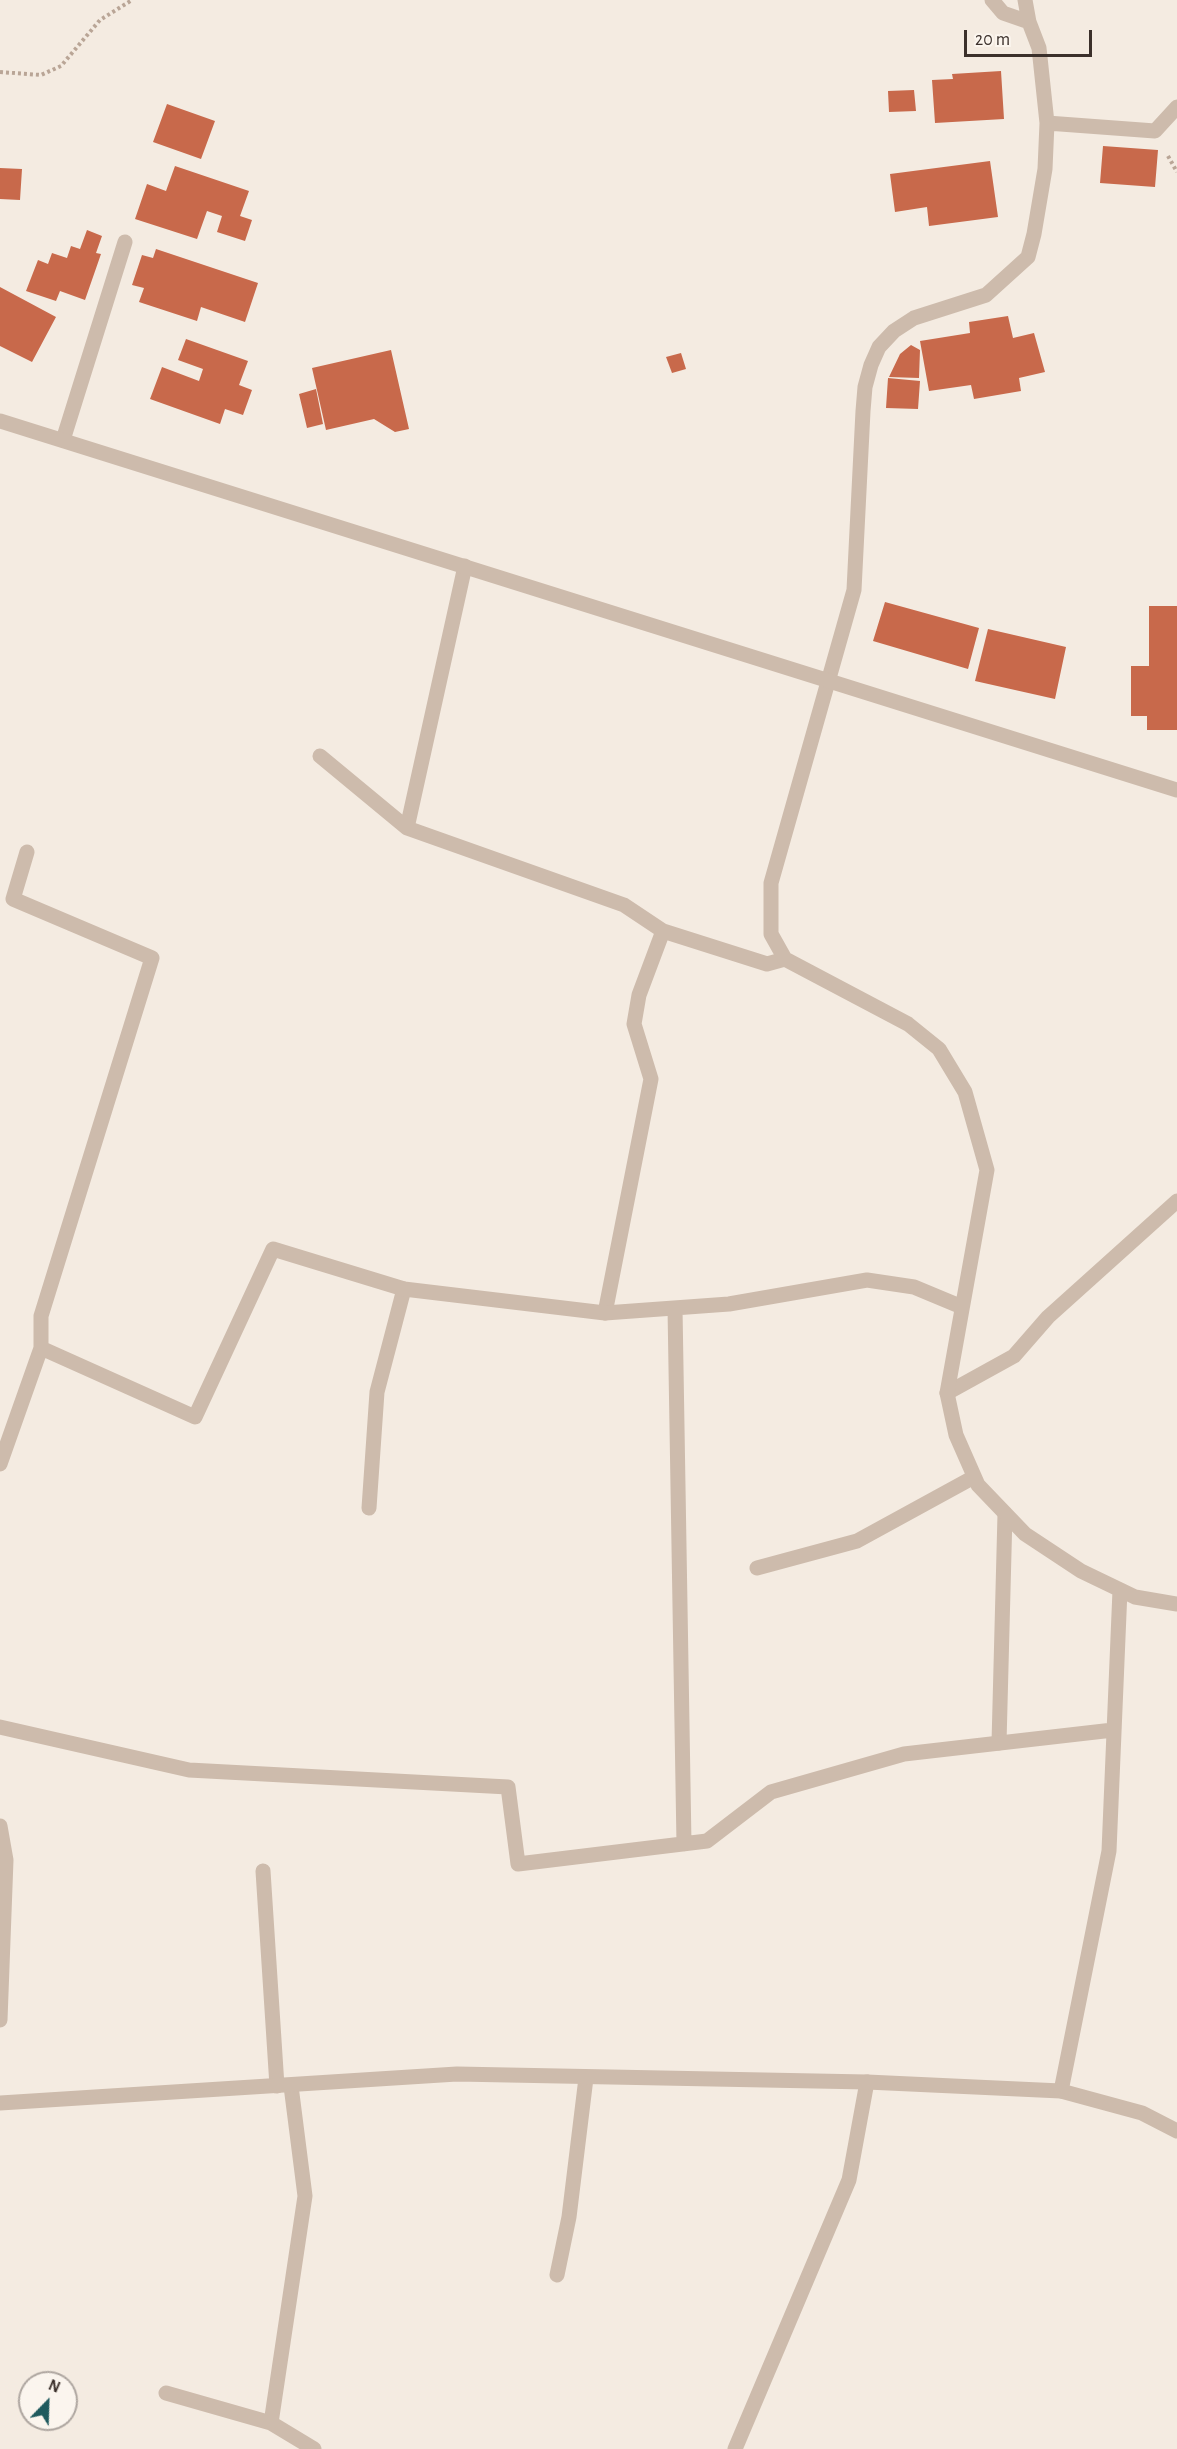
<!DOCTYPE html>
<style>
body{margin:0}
#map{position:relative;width:1177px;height:2449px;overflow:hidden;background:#f4ebe1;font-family:"Alegreya Sans",sans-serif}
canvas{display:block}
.north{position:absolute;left:18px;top:2371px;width:60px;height:60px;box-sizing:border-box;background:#fbf5ee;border:2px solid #aea6a0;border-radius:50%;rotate:23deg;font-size:16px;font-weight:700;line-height:24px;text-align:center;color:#3b302b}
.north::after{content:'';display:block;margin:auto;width:21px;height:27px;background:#1f5a5e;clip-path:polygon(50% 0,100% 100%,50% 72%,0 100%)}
.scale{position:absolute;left:964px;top:30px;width:128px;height:27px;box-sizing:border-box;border:3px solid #3b302b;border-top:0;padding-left:8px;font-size:18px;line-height:21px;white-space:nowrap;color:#3b302b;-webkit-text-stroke:4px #fbf5ee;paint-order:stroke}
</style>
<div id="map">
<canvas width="1177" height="2449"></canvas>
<div class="north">N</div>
<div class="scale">20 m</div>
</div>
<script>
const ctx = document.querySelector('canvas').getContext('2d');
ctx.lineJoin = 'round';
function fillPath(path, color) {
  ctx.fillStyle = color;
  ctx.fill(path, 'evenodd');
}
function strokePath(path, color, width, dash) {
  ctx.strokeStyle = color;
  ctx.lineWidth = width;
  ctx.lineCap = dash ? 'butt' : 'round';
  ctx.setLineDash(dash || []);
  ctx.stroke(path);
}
const building = new Path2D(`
 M1001 71 1004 119 935 123 932 80 953 79 952 74Z
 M914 90 916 111 889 112 888 91Z
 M167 104 215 121 201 159 153 142Z
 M1103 146 1158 150 1155 187 1100 183Z
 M990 161 998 217 929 226 927 207 895 212 890 174Z
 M175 166 249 191 240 216 252 220 245 241 217 232 222 216 207 211 197 239 135 219 147 184 166 191Z
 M0 168 22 169 20 200 0 199Z
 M87 230 102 236 96 253 101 254 85 300 60 291 56 301 26 291 38 260 48 264 52 253 67 258 71 246 80 249Z
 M156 249 258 283 245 322 201 307 197 321 139 302 144 288 132 285 142 255 153 258Z
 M0 287 56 317 32 362 0 346Z
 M1008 316 1013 338 1034 333 1045 372 1019 378 1021 391 974 399 971 385 929 391 920 341 970 333 969 322Z
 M186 339 248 361 239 385 252 390 243 415 225 409 220 424 150 399 162 367 199 381 203 369 178 360Z
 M911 345 920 350 919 378 889 377 900 354Z
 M391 350 409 429 395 432 374 419 326 430 312 368Z
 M681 353 686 369 672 373 666 357Z
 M888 378 920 381 918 409 886 408Z
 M316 389 323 424 307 428 299 394Z
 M885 602 979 628 968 669 873 641Z
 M1149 606H1177V730H1147V716H1131V666H1149Z
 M988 629 1066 647 1055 699 975 681Z`);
const path = new Path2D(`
 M0 72 41 75 61 66 100 20 132 0
 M1168 156 1177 172`);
const service = new Path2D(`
 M63 440 125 242
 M320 756 407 828 624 905 663 931 767 964 785 959
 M407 828 465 566
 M605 1313 651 1079 634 1024 639 995 663 931
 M947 1393 1014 1356 1048 1317 1177 1201
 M369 1508 377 1392 404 1289
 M999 1743 1005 1514`);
const minor = new Path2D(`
 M992 0 1003 13 1029 22
 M1025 0 1029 22 1039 48 1047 123 1045 169 1034 234 1028 257 986 295 914 318 894 331 879 347 871 365 865 387 863 411 854 590 771 883V934L785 959 908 1024 939 1049 965 1092 987 1170 947 1393 956 1435 978 1485 1025 1534 1081 1571 1135 1597 1177 1604
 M1047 123 1155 131 1177 107
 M675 1308 684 1844
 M41 1348 195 1417 273 1249 404 1289 605 1313 729 1304 867 1280 914 1287 962 1307
 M0 1464 41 1348V1316L152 958 13 899 27 852
 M757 1568 857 1541 974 1477
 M0 1727 189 1770 508 1787 518 1864 707 1841 771 1792 904 1754 1113 1730
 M0 1826 6 1860 0 2020
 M263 1871 277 2086
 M1061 2091 1109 1851 1120 1590
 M557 2275 569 2217 586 2078
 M166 2393 271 2423 314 2449
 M271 2423 305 2196 291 2086
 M735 2449 849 2180 867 2082`);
const tertiary = new Path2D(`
 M0 421 1177 790
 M0 2103 457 2074 867 2082 1061 2091 1142 2113 1177 2131`);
fillPath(building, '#c8694b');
strokePath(path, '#b9a596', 4, [3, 3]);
strokePath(service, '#cdbbac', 15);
strokePath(minor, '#cdbbac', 15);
strokePath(tertiary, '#cdbbac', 15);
</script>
